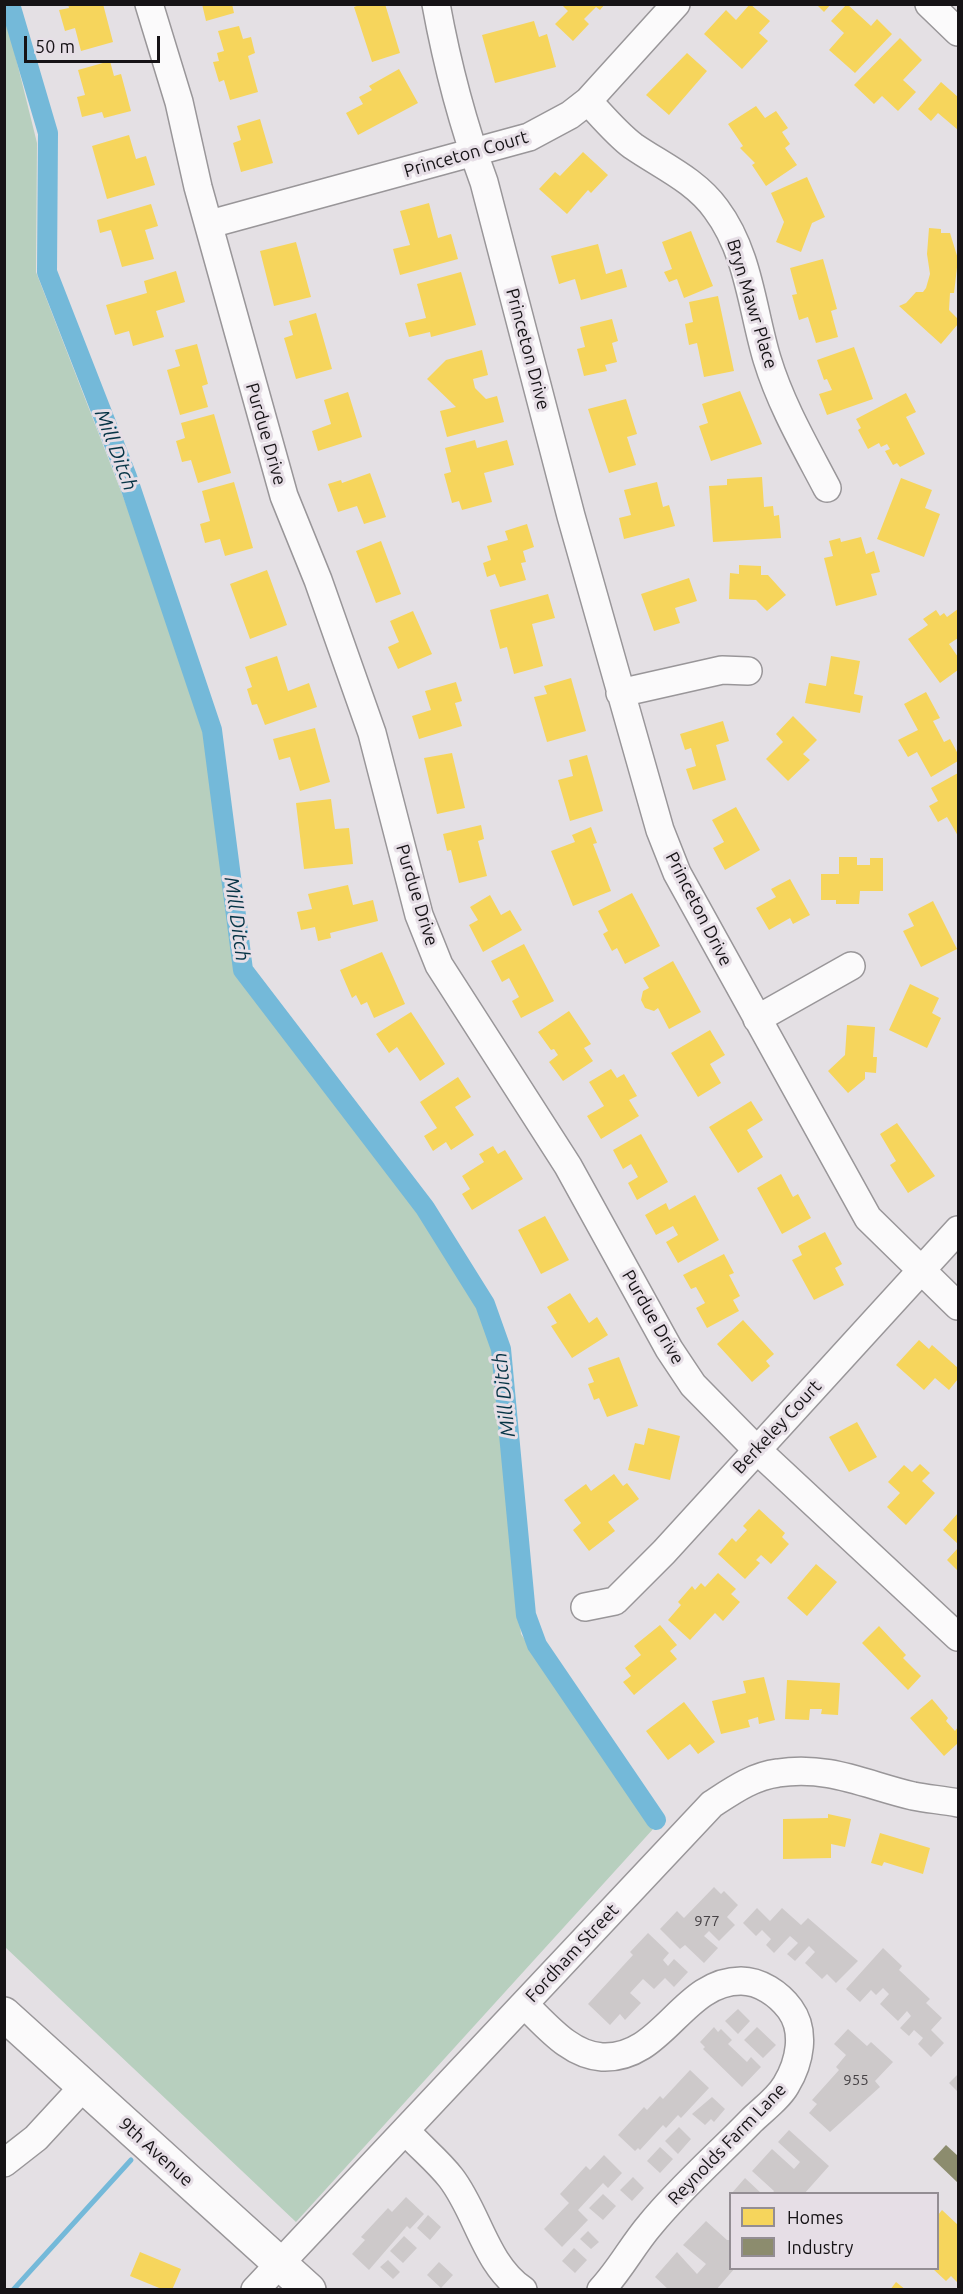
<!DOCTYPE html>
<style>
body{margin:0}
#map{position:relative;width:963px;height:2294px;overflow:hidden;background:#e4e0e4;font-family:Ubuntu,sans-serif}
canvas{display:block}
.frame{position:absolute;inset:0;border:6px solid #161316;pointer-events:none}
.legend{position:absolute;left:729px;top:2192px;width:210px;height:78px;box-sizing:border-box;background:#e6dee6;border:2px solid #938d93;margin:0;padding:8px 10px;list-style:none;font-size:18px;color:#161316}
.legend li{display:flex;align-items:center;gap:12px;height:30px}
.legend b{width:30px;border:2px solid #938d93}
.scale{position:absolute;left:24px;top:36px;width:136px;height:27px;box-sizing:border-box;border:3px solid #161316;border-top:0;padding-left:8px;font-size:18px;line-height:21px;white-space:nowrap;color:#161316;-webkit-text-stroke:4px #e6dee6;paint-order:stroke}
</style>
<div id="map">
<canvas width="963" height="2294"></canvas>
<div class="frame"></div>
<ul class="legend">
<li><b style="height:16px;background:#f6d55c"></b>Homes</li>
<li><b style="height:16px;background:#8c8c6e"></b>Industry</li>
</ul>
<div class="scale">50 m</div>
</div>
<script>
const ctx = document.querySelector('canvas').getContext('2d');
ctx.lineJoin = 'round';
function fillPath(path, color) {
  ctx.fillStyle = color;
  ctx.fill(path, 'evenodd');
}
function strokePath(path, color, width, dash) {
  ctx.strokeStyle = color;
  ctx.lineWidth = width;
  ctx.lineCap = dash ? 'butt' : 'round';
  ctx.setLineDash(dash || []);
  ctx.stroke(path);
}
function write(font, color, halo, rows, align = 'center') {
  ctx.font = font + ' Ubuntu,sans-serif';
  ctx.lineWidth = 6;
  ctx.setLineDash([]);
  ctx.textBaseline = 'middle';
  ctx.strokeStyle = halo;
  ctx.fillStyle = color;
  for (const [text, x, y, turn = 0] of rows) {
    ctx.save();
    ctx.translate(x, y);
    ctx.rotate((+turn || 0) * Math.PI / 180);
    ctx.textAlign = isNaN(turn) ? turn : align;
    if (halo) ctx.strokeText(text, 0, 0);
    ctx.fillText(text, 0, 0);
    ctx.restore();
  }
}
const green = new Path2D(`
 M5 14 37 143 36 272 169 615 210 752 239 980 425 1214 479 1306 493 1344 521 1634 654 1828 296 2222 5 1947Z`);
const homes = new Path2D(`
 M68 4H103L113 42 81 51 75 28 65 31 59 10 69 8Z
 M202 4H232L234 13 206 21Z
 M362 4H385L400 53 372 62 354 7Z
 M561 4H605L600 10 596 7 584 19 589 24 573 41 555 24 568 11Z
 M750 4 770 21 759 33 768 41 742 69 704 34 726 10 736 20Z
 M816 4H831L824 12Z
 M847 4 871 26 877 19 892 34 855 73 829 50 844 33 831 21Z
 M534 21 539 37 547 34 556 67 495 83 482 35Z
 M239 26 243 39 251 37 255 53 248 56 258 92 230 100 224 80 219 82 213 62 219 61 217 53 224 51 218 31Z
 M900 38 922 60 903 80 916 92 898 111 882 96 874 104 854 85Z
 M687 53 707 71 669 115 646 95Z
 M110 61 114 76 121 74 131 111 104 118 102 112 82 117 77 97 85 95 78 70Z
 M399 69 418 103 358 135 346 113 363 104 359 97 372 90 369 86Z
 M941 82 958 97V130L938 113 931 121 918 109Z
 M756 106 765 118 776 111 788 128 782 132 790 144 785 148 797 165 766 186 752 165 755 163 740 148 743 146 728 124Z
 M260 119 273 163 241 172 233 143 241 140 237 126Z
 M129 135 136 159 146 156 155 185 107 199 92 146Z
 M583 152 608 175 591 193 588 190 567 214 539 189 555 172 560 176Z
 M807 177 825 217 812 223 801 252 776 242 784 222 771 193Z
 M429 203 438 238 451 234 458 259 400 275 393 249 410 245 400 211Z
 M151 204 158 226 145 230 154 259 122 267 111 230 100 233 97 220Z
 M929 228 941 229V233H950L958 259 954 293H950L949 310 958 319V324L941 344 899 306 906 303 916 292H923L926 288 930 274 927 254Z
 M691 231 713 286 684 298 677 279 669 282 664 272 672 269 662 242Z
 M296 242 311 297 274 306 260 251Z
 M598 244 606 274 622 269 627 287 581 300 575 279 559 284 551 256Z
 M823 259 837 309 831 311 838 337 816 343 808 317 799 320 792 295 797 294 790 268Z
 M176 271 185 302 156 311 164 337 133 346 129 331 115 335 106 305 147 293 144 281Z
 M461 272 476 325 431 337 430 332 409 337 405 323 426 318 417 284Z
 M718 296 734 371 704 377 697 343 689 345 685 324 693 322 689 302Z
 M316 313 332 369 296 379 284 338 293 335 289 321Z
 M612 319 618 341 612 343 617 362 605 365 607 371 584 376 577 349 585 347 580 327Z
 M197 344 208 384 202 386 208 407 180 415 167 370 180 366 175 350Z
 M854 347 873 399 827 415 819 394 832 390 827 379 824 380 817 360Z
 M482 350 488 375 473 379 475 388 486 399 497 396 504 422 447 437 440 411 456 407 427 379 446 360Z
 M740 391 762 444 711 461 699 426 708 423 702 404Z
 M348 392 362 437 318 451 312 431 331 424 324 400Z
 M906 393 916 412 906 417 925 454 900 467 897 463 893 465 885 451 890 449 887 444 881 447 879 443 868 449 858 430 861 428 856 419Z
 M626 399 637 434 627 437 636 465 609 473 588 409Z
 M214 414 231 473 198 483 191 460 182 462 176 441 185 438 181 423Z
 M475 440 477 448 507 440 514 465 484 473 492 502 462 510 459 501 452 503 444 474 451 472 445 448Z
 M370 473 386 517 364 524 357 506 338 512 328 484 341 480 342 483Z
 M762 477 764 507 773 506 774 516 779 515 781 538 713 542 709 486 727 485V479Z
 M901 478 932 490 925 508 940 514 924 557 877 539Z
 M234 482 253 548 225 556 220 539 205 543 200 524 210 521 202 491Z
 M657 482 663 507 669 505 675 526 624 539 619 518 631 515 624 490Z
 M527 524 534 547 523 551 526 562 521 563 526 580 500 587 495 574 487 577 483 563 491 560 487 546 508 540 505 531Z
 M861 537 866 554 874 551 880 572 871 574 877 595 836 606 824 558 833 556 829 541 840 538 841 542Z
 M381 541 401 594 376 603 356 551Z
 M739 565 761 566V575H768L786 595 767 611 756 600 729 599 730 573 739 574Z
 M267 570 287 625 250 639 230 584Z
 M689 578 697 601 675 608 680 623 654 631 641 594Z
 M548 594 555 618 532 624 543 666 514 674 507 647 500 649 490 610Z
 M958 609V638L949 644 958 657V670L940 683 908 639 928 625 923 619 936 610 940 616 944 613 947 617Z
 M413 611 432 654 398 669 388 647 399 642 390 621Z
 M277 656 288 691 309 683 317 707 265 725 257 704 252 705 247 689 252 687 245 667Z
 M831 656 860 661 854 694 863 696 860 713 805 703 809 683 826 686Z
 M571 678 586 731 547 742 534 697 547 694 544 686Z
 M456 682 462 701 455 703 462 726 419 739 412 716 431 710 425 691Z
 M926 692 940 718 933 721 944 742 950 739 958 754V761L931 777 917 752 908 757 898 740 918 730 904 704Z
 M793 716 817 740 803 754 810 760 788 781 766 759 783 742 776 734Z
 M723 721 729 741 716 745 726 780 693 790 686 769 696 766 691 748 685 750 680 734Z
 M315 728 330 782 300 791 290 757 279 760 273 739Z
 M452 753 465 808 437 814 424 758Z
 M587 755 603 811 570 821 558 780 573 776 569 760Z
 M958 773V836L947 817 938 822 929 806 938 801 931 788Z
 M331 799 335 829 349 828 353 864 304 869 296 803Z
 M736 807 760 850 725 870 713 848 724 842 712 820Z
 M481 825 484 839 478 841 487 876 459 883 451 850 447 851 443 834Z
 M591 827 597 843 593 844 611 891 573 906 551 851 575 842 572 835Z
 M839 857H857V865H870V858H883V891H860L859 904H836V900H821V874H839Z
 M790 879 810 915 793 924 790 918 769 930 756 908 776 897 771 889Z
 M348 885 353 905 373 900 378 921 330 933 331 938 318 941 315 927 301 930 297 912 312 909 308 894Z
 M632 893 660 946 625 964 617 948 612 951 603 934 608 931 598 911Z
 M490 895 501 915 510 910 522 930 483 952 469 925 478 920 470 907Z
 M933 901 957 949 921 967 903 931 914 926 908 914Z
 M524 944 554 1001 521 1018 512 1001 519 997 509 978 502 982 491 961Z
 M382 952 405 1004 374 1018 367 1002 361 1005 356 995 352 998 340 970Z
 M673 961 701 1012 669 1029 658 1008 654 1011 645 1008 641 1000 643 991 649 988 643 978Z
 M910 984 939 998 932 1013 941 1018 927 1048 889 1030Z
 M569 1011 591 1044 584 1048 593 1061 563 1081 549 1062 558 1055 554 1049 551 1050 538 1032Z
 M411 1012 445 1064 420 1081 397 1047 389 1053 376 1034Z
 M847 1025 875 1027 873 1057H877L876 1073 865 1072V1079L848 1093 828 1071 845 1055Z
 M710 1030 725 1055 710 1064 721 1083 698 1097 671 1053Z
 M611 1069 617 1078 624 1074 637 1096 629 1100 639 1116 601 1139 587 1116 604 1106 589 1082Z
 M458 1077 471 1097 455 1107 474 1135 451 1150 446 1142 433 1151 424 1136 437 1128 420 1102Z
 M751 1101 763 1120 747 1130 763 1157 738 1173 709 1127Z
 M897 1123 935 1176 908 1193 890 1165 896 1161 880 1134Z
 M641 1134 668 1182 637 1200 628 1183 638 1177 631 1164 623 1169 613 1150Z
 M493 1146 498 1154 505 1150 523 1179 472 1210 462 1194 470 1189 462 1176 484 1162 479 1154Z
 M781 1174 793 1197 798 1194 811 1218 782 1234 757 1188Z
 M695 1195 719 1240 678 1263 666 1242 678 1235 673 1226 656 1235 645 1215 666 1203 669 1210Z
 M545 1216 569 1260 541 1274 518 1230Z
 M825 1232 842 1264 835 1268 844 1285 814 1300 792 1260 802 1255 798 1246Z
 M724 1254 734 1273 729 1275 740 1296 733 1300 739 1311 707 1328 696 1308 705 1303 696 1287 691 1289 683 1275Z
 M570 1293 589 1323 597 1317 608 1335 572 1358 551 1326 557 1323 547 1307Z
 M743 1320 774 1354 766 1361 770 1366 752 1382 717 1344Z
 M919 1340 929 1349 932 1345 958 1368V1379L949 1390 935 1378 924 1390 896 1365Z
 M619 1357 638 1406 607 1417 599 1398 594 1400 588 1384 594 1382 588 1368Z
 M857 1422 877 1457 849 1472 829 1437Z
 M648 1428 680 1436 670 1480 628 1470 635 1443 644 1445Z
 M920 1464 930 1473 922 1481 935 1493 906 1525 887 1507 900 1493 888 1482 904 1465 912 1472Z
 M614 1474 623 1486 627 1483 639 1499 608 1522 615 1531 589 1551 573 1530 581 1523 564 1500 586 1484 591 1491Z
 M759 1509 785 1533 782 1537 789 1544 771 1564 761 1555 756 1560 760 1563 745 1579 718 1554 732 1538 736 1542 747 1530 743 1526Z
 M958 1513V1544L943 1530Z
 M958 1548V1571L947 1560Z
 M816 1564 837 1582 807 1616 787 1598Z
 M718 1573 736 1589 731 1594 740 1602 723 1621 715 1613 690 1640 668 1620 681 1605 678 1602 692 1586 695 1590 701 1583 705 1587Z
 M660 1625 677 1645 670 1651 677 1659 634 1695 623 1682 631 1676 625 1668 641 1655 634 1646Z
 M879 1626 906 1655 903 1658 921 1676 908 1690 862 1643Z
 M764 1677 775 1720 759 1724 758 1717 748 1720 750 1727 721 1734 712 1701 746 1693 743 1681Z
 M787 1680 840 1683 838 1715 821 1714 822 1709H810L809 1720 785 1719Z
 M932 1699 948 1718 946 1721 955 1731 958 1727V1743L944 1756 910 1718Z
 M684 1702 715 1742 698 1754 690 1744 668 1760 646 1731Z
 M828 1814 851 1819 845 1847 831 1844V1858L783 1859V1819L828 1818Z
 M880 1833 930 1848 923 1874 884 1862 882 1866 871 1863Z
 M942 2210 958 2225V2283L951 2276 946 2281 932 2268H938V2215Z
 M140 2252 181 2269 172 2290H164L130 2276Z
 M896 2282 906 2290H890Z`);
const industry = new Path2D(`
 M946 2145 958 2156V2183L933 2159Z`);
const stream = new Path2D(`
 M13 2290 131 2160`);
const canal = new Path2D(`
 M10 4 48 133 47 272 127 477 212 730 243 970 425 1208 485 1304 501 1349 526 1615 537 1645 656 1820`);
const building = new Path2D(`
 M714 1887 721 1894 724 1891 738 1905 727 1917 735 1925 719 1941 709 1931 704 1936 718 1948 704 1963 685 1945 680 1949 660 1929 677 1911 684 1918Z
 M757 1908 770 1921 782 1908 801 1925 808 1918 858 1961 836 1983 827 1974 822 1979 805 1963 815 1952 809 1946 795 1961 787 1954 798 1943 790 1936 774 1953 766 1945 771 1939 762 1930 756 1936 743 1923Z
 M648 1933 669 1953 663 1960 668 1966 674 1959 688 1972 674 1987 665 1978 654 1989 643 1979 630 1993 641 2003 625 2020 620 2014 610 2025 588 2004 633 1955 630 1952Z
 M883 1948 902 1966 899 1970 930 1999 926 2003 942 2018 931 2030 944 2043 931 2057 918 2044 923 2038 914 2030 909 2036 900 2028 911 2016 907 2011 898 2021 880 2004 889 1994 883 1988 876 1995 871 1990 860 2002 846 1989Z
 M738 2009 750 2021 738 2034 725 2021Z
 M714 2027 718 2032 721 2029 732 2040 728 2044 747 2062 751 2057 761 2067 742 2087 703 2049 705 2047 700 2042Z
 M757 2027 776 2045 763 2058 744 2040Z
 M848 2029 867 2046 871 2042 893 2062 875 2081 880 2087 830 2132 809 2113 817 2104 812 2100 839 2070 836 2067 846 2055 834 2044Z
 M690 2070 709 2088 681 2118 678 2115 666 2128 663 2125 640 2150 638 2148 635 2151 618 2135 644 2107 647 2110 660 2096 663 2099Z
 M958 2074V2092L949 2083Z
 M712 2097 725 2109 714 2122 711 2119 705 2125 692 2114Z
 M679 2127 691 2139 678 2154 665 2141Z
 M789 2130 829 2166 804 2194H772L774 2191 752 2171 772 2149 794 2169 800 2162 778 2142Z
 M660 2147 673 2159 660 2173 647 2161Z
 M604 2155 622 2173 608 2188 603 2183 578 2210 588 2220 562 2247 544 2229 569 2203 560 2194 586 2166 590 2170Z
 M633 2177 644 2188 632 2201 620 2190Z
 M745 2178 762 2194H731Z
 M603 2194 616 2206 603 2220 589 2208Z
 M406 2197 424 2214 410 2229 407 2226 369 2270 352 2254 365 2240 361 2237 388 2208 392 2212Z
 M428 2215 441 2227 430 2240 417 2228Z
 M706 2221 727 2240H730V2268H735L716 2290H669L655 2277 677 2252 697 2274 706 2264 683 2245Z
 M588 2231 599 2242 591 2249 580 2239Z
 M404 2236 417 2248 403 2263 390 2251Z
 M574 2248 587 2260 575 2273 562 2261Z
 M388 2260 400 2272 393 2279 380 2267Z
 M439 2262 453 2275 441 2288 427 2275Z`);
const minor = new Path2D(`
 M149 4 179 102 198 187 284 496 318 580 372 733 419 915 439 965 568 1166 669 1349 693 1385 756 1449 958 1637
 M436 4C447 64 463 125 484 182L571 516 660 830 677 873 868 1218 958 1306
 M929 4 958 32
 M588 101C602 116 617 134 633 146 662 166 695 180 716 209 749 253 752 309 767 359 781 405 805 446 827 488
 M210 224 529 137 570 115 588 101 676 4
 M620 693 722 670 748 671
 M757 1019 851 966
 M585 1607 615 1601 664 1552 958 1230
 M525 2005C547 2026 570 2055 602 2057 663 2060 682 1981 741 1981 760 1981 779 1994 790 2009 806 2031 800 2062 786 2085 778 2099 762 2110 751 2121 718 2155 680 2188 650 2225 632 2246 620 2270 601 2290
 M406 2131C420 2147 438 2161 451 2178 478 2213 485 2264 523 2290
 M4 2163 36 2138 84 2086
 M255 2290 712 1804C732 1791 753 1776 778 1773 828 1765 866 1785 913 1796 928 1799 943 1800 958 1803`);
const major = new Path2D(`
 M4 2014 309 2290`);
const numberNames = [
 ["977",707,1921],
 ["955",856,2080]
];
const streetNames = [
 ["Princeton Court",466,154,-16],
 ["Bryn Mawr Place",752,304,73],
 ["Princeton Drive",528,349,75],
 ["Purdue Drive",266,434,74],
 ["Purdue Drive",417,895,73],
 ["Princeton Drive",699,909,63],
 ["Purdue Drive",653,1317,60],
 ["Berkeley Court",777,1427,-47],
 ["Fordham Street",572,1953,-47],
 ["Reynolds Farm Lane",727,2144,-46],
 ["9th Avenue",156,2152,42]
];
const waterNames = [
 ["Mill Ditch",116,450,69],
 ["Mill Ditch",237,919,82],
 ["Mill Ditch",504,1395,-96]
];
fillPath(green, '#b7cfbe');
fillPath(homes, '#f6d55c');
fillPath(industry, '#8c8c6e');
strokePath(stream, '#74b9d9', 5);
strokePath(canal, '#74b9d9', 20);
fillPath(building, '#cdc9ca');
strokePath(minor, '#999699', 30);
strokePath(major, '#999699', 36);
strokePath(minor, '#fbfafb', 27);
strokePath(major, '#fbfafb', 33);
write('15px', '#464245', null, numberNames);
write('18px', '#161316', '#e6dee6', streetNames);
write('italic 20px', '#063446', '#e6dee6', waterNames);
</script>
